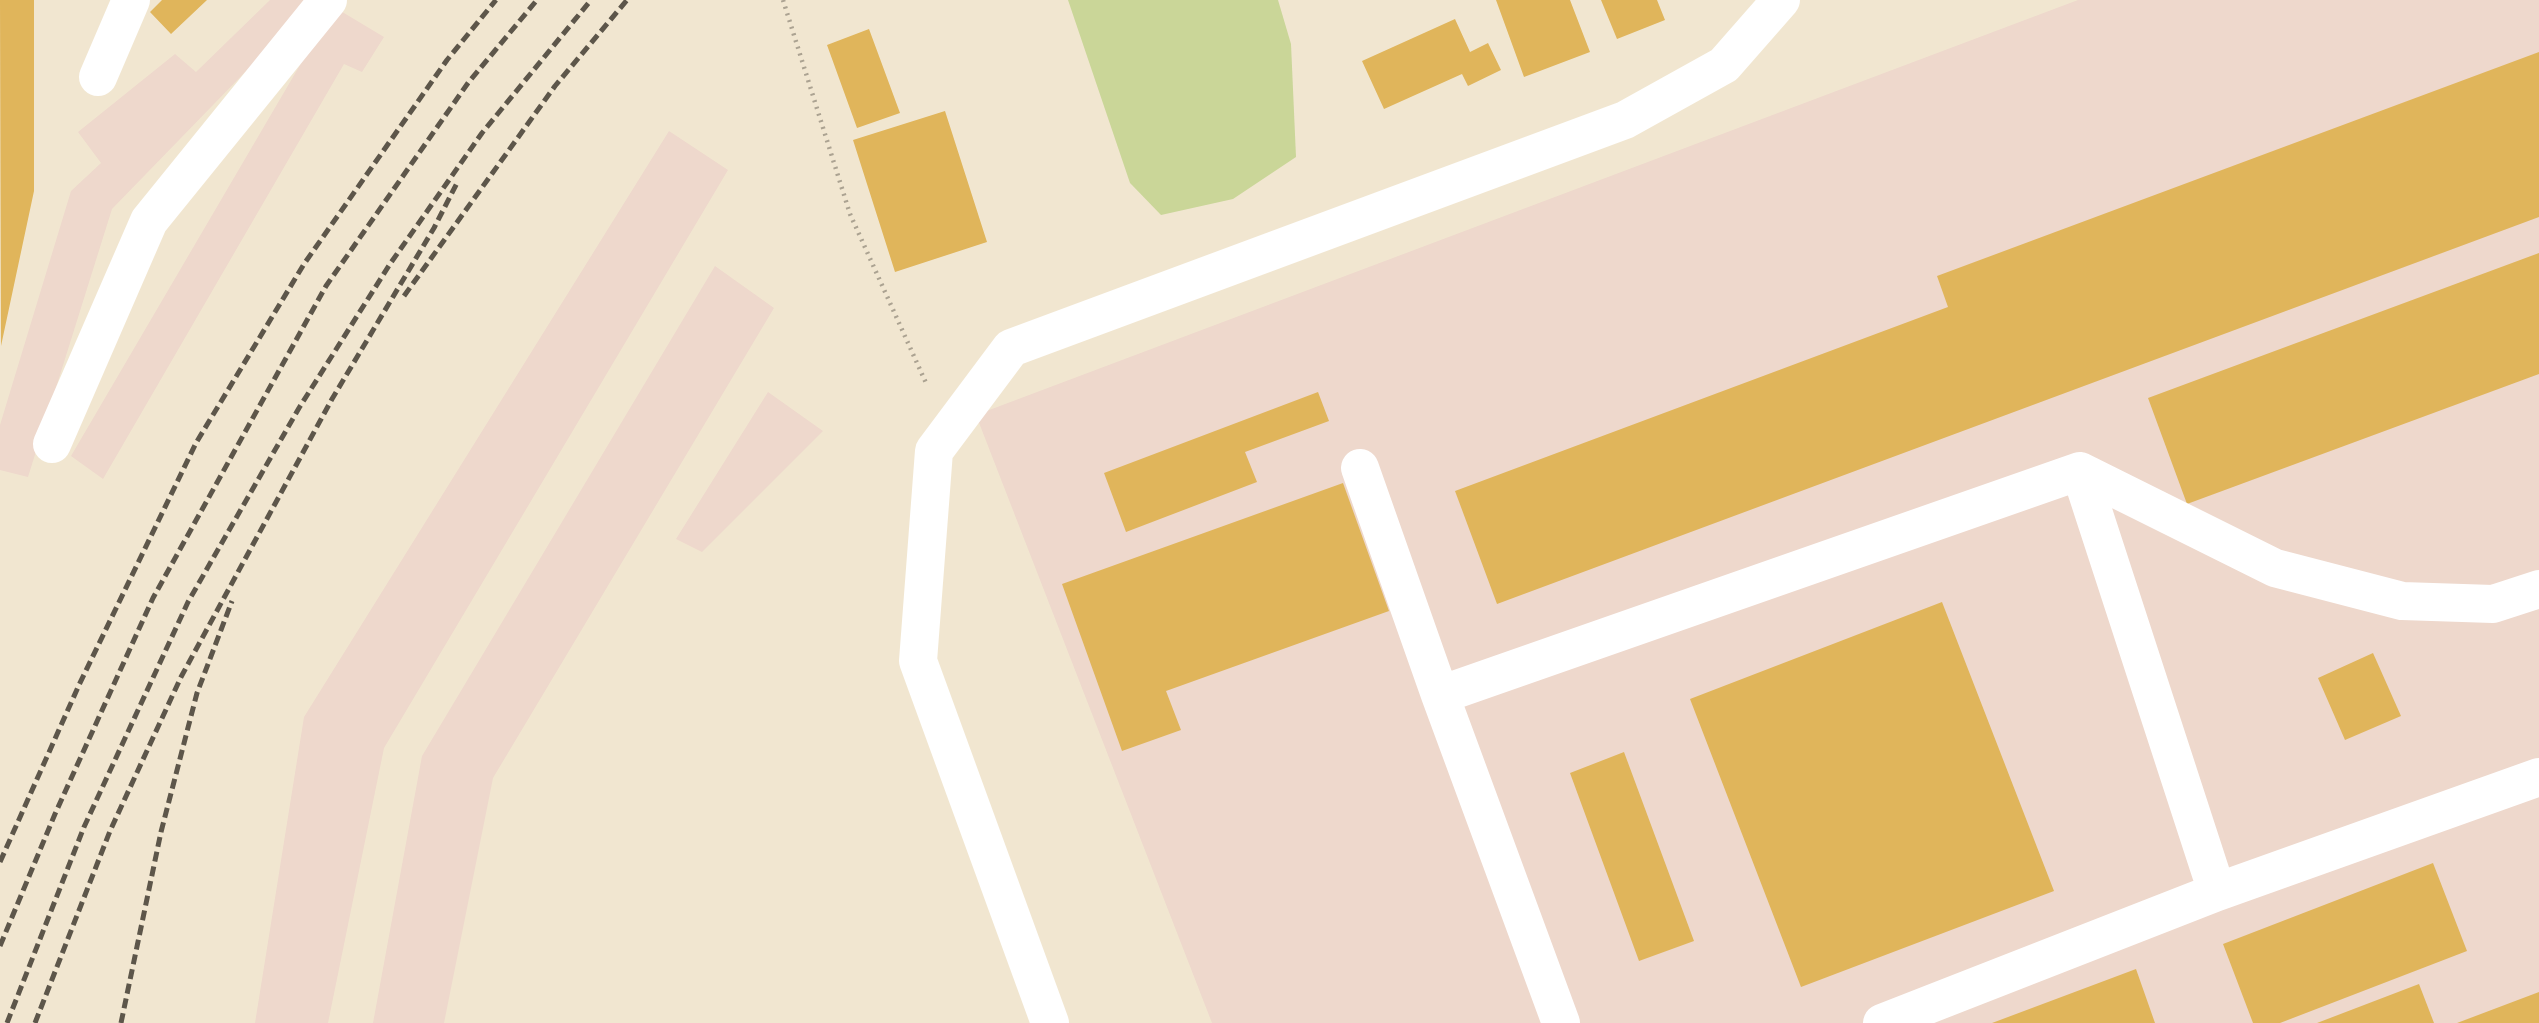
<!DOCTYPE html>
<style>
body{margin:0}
canvas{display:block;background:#f1e6d0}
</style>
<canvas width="2539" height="1023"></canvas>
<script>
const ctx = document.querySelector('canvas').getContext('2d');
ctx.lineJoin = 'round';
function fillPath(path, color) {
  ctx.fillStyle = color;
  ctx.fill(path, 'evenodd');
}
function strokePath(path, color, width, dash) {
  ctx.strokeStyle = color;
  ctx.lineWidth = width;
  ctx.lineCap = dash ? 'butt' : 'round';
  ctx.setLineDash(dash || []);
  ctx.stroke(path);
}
const industrial = new Path2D(`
 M270 0H315L112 209 28 477 0 470V425L71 191 101 163 78 132 175 54 196 72Z
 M2078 0H2539V1023H1212L976 415Z
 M334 7 384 37 362 72 344 64 103 479 71 456Z
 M669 131 728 170 384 748 328 1023H255L304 717Z
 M715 266 774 308 493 778 444 1023H373L422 756Z
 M768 392 823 431 702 552 676 539Z`);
const green = new Path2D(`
 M1068 0H1278L1291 44 1296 157 1233 199 1161 215 1130 183Z`);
const building = new Path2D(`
 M0 0H34V191L1 346Z
 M162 0H207L171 34 150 12Z
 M1496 0H1570L1590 52 1524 77Z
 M1601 0H1657L1665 20 1617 39Z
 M1455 19 1470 52 1488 43 1501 70 1468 86 1462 74 1384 109 1362 61Z
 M869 29 900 113 857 128 827 45Z
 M2539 52V217L1497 604 1455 491 1948 307 1937 276Z
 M945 111 987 242 895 272 853 140Z
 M2539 253V374L2187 504 2148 398Z
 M1318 392 1329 421 1245 452 1257 482 1126 532 1104 473Z
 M1343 483 1389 611 1166 691 1181 730 1122 751 1062 584Z
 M1942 602 2054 891 1801 987 1690 699Z
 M2373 653 2401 716 2345 740 2318 678Z
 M1624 752 1694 941 1639 961 1570 773Z
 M2433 863 2467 951 2280 1023H2253L2223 944Z
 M2136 969 2155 1023H1992Z
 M2419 984 2434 1023H2317Z
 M2539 992V1023H2457Z`);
const path = new Path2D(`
 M783 0 850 214 926 383`);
const minor = new Path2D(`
 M98 77 131 0
 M52 444 149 221 328 0
 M1360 468 1440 695 1561 1023
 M2080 471 2217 892
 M1440 695 2080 471 2275 568 2402 601 2493 604 2539 589
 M1050 1023 918 661 934 451 1011 348 1625 120 1724 65 1781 0
 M1882 1023 2217 892 2539 777`);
const rail = new Path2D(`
 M404 296 555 86 627 0
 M0 862 79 685 196 443 304 264 447 60 496 0
 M0 946 55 814 153 598 326 286 468 83 537 0
 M7 1023 84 827 188 602 299 408 390 264 482 133 591 0
 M35 1023 110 831 181 677 332 399 434 228 457 183
 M121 1023 161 832 197 693 232 601`);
fillPath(industrial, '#eed8cc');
fillPath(green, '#cad698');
fillPath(building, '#e0b55b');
strokePath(path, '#aba291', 4.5, [2, 5]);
strokePath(minor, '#fff', 38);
strokePath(rail, '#5d564a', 5, [10, 5]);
</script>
